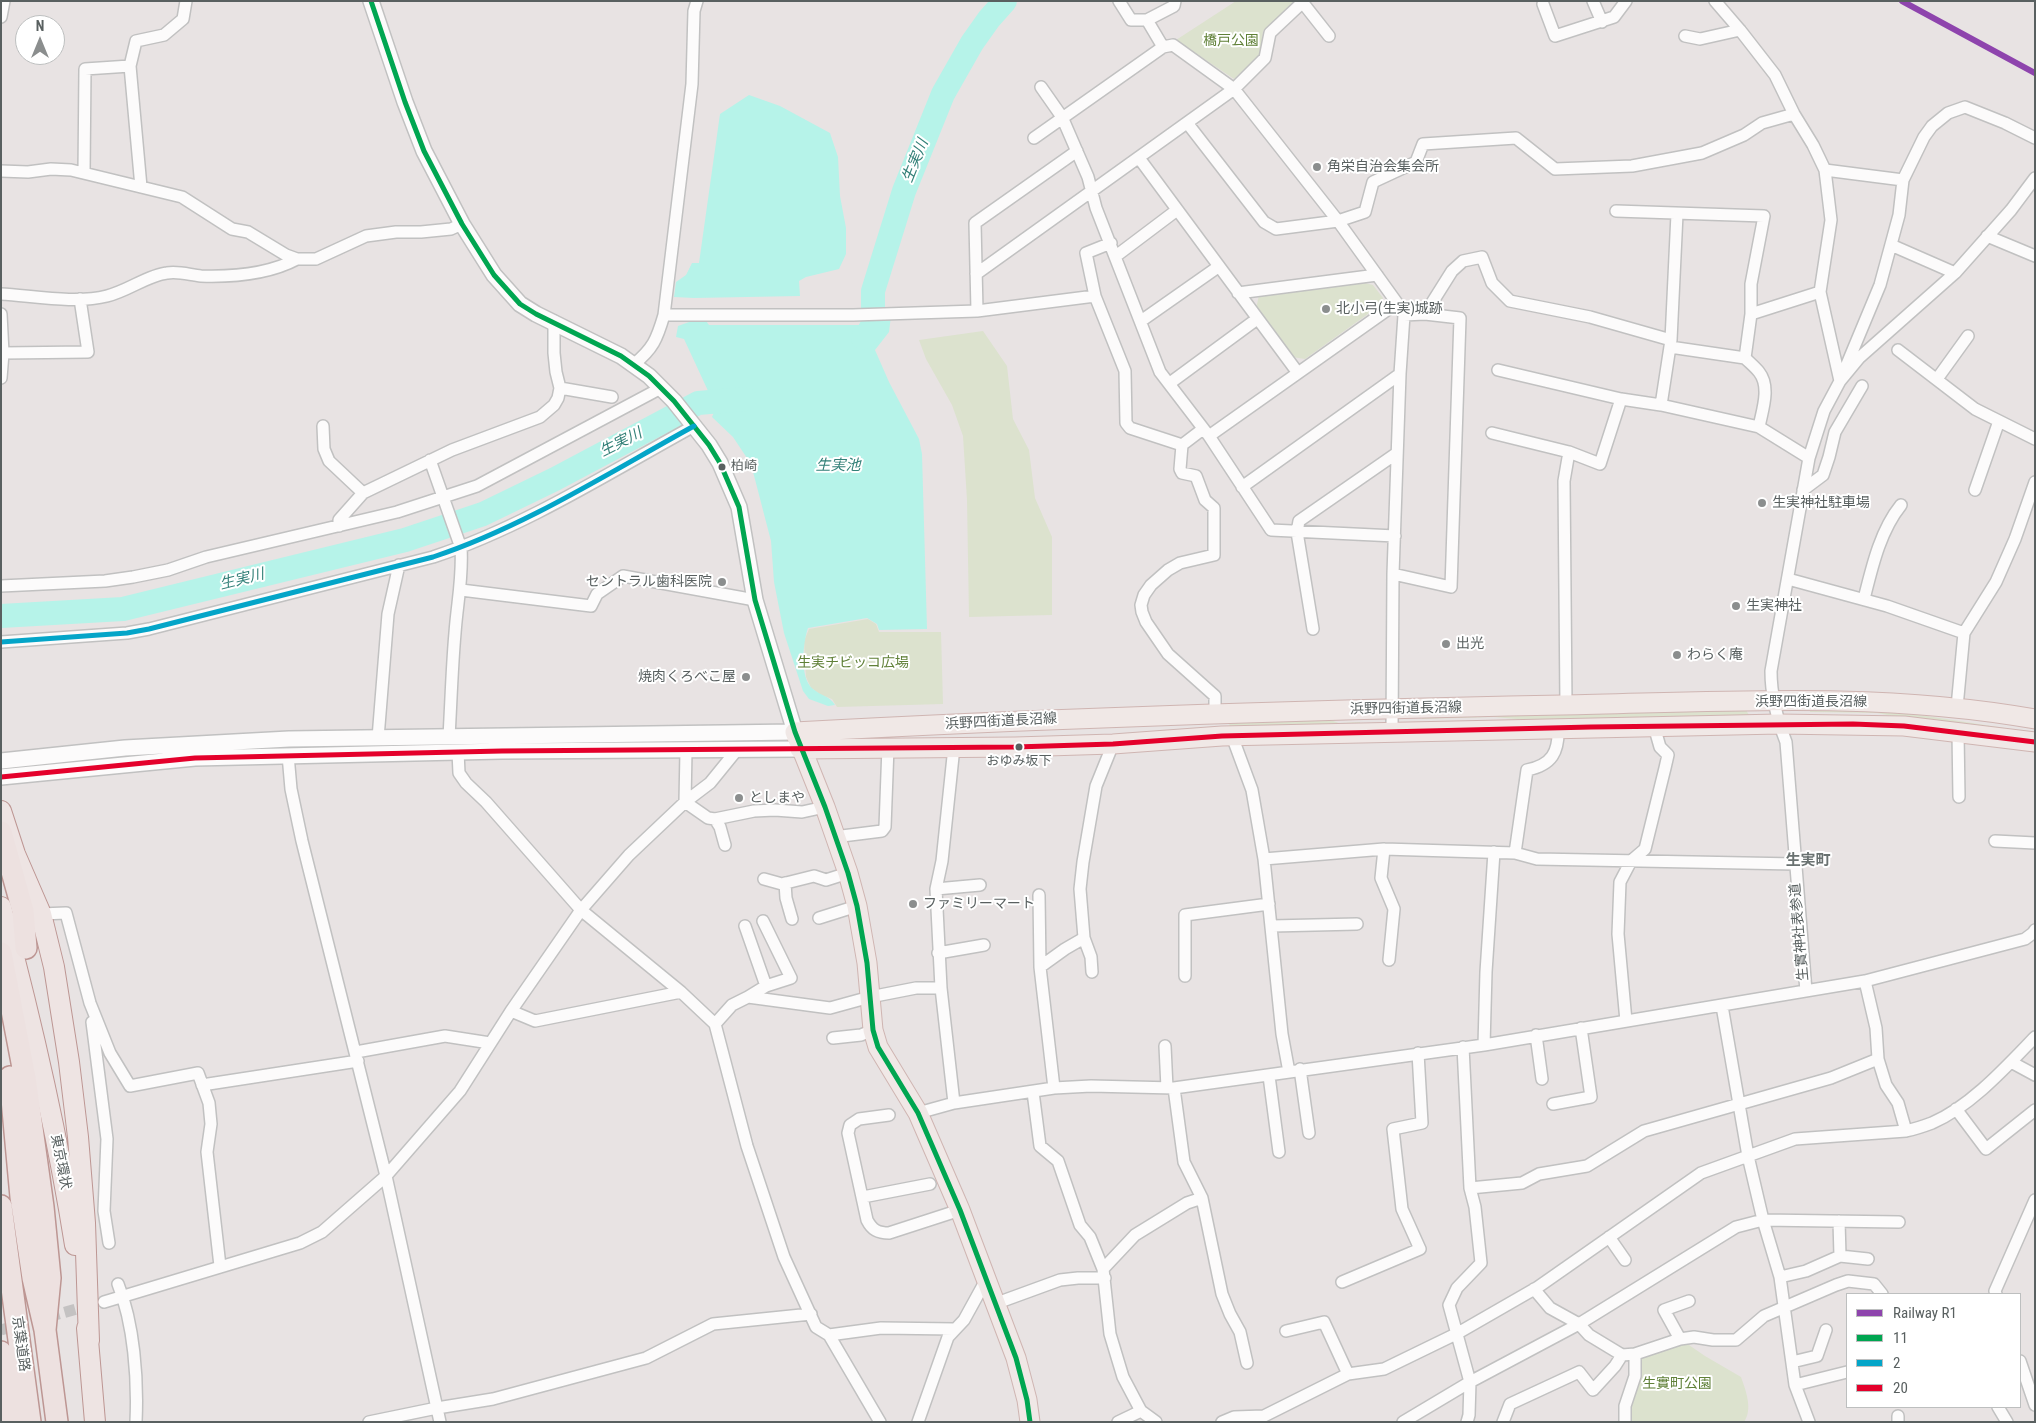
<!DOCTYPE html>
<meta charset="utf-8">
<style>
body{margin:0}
#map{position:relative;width:2036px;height:1423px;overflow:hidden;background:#e8e3e3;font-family:"Roboto Condensed",sans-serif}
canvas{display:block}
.frame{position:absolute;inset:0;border:2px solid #596060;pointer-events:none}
.legend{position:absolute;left:1846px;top:1293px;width:175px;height:115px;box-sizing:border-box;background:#fff;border:1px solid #bdbfbf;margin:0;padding:6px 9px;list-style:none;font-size:15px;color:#596060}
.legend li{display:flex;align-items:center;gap:10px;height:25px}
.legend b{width:25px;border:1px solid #bdbfbf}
.north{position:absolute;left:15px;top:15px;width:50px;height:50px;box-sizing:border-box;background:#fff;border:1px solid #bdbfbf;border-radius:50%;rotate:0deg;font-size:14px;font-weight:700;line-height:20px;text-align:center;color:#596060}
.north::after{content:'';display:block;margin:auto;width:18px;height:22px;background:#8b8e8e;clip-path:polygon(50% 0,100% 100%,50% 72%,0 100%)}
</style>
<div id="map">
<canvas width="2036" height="1423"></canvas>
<div class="frame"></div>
<ul class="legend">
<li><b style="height:6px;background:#8e44ad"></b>Railway R1</li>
<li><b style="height:6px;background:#00a651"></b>11</li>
<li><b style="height:6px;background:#04a5c8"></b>2</li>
<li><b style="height:6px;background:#e4002b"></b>20</li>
</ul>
<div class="north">N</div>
</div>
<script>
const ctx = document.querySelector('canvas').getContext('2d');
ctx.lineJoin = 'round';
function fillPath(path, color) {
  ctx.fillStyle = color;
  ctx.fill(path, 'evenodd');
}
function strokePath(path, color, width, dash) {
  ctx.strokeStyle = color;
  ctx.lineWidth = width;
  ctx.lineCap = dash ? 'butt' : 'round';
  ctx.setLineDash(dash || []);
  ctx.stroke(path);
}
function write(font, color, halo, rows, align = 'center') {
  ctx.font = font + ' "Roboto Condensed","Noto Sans JP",sans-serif';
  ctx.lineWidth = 4;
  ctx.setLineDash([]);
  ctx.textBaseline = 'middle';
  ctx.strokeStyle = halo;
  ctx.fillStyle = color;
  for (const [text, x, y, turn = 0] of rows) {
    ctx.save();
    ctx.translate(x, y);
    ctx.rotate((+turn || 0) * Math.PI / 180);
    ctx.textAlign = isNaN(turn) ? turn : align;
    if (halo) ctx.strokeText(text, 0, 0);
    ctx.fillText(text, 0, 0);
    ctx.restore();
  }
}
const green = new Path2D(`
 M1236 1H1295L1263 31 1261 54 1234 79 1176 40Z
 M1365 283 1373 285 1383 298 1382 304 1305 359 1292 357 1256 309 1259 295Z
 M983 331 1007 366 1013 419 1029 450 1035 498 1052 537V615L969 617 967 500 963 436 952 405 926 359 919 340Z
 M868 619 876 624 879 632H941L943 704 837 707 832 699 821 695 811 688 806 677 804 641 809 629Z
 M1810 709 1901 712 2011 729V732L1931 723 1877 713 1810 712Z
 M1746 710 1749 715 1549 722 1494 717 1422 719V715Z
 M1321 717 1339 723 1360 722V724L1230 730 1229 722Z
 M1686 1343 1705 1356 1741 1377C1746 1391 1753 1409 1744 1422H1627L1638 1355Z`);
const water = new Path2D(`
 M749 95 780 106 830 133 838 157 840 196 846 228V254L839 269 806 277 799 281 800 296 694 298 674 297 676 282 686 275 692 263H699L720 114Z
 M863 316H891L889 332 875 350 889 382 919 439 922 454 927 629 879 630 877 624 867 618 808 628C803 642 799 678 813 689 821 696 830 696 835 705L828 706 809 699 803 691 784 633 774 582 771 541 751 464 733 437 712 417 716 408 684 339 676 337 678 326 692 321H706L709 325H859Z`);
const river = new Path2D(`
 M863 338 873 327V291L904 191 943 94 972 43 989 19 1005 1
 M1 616 123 609 405 540 483 514 555 479 698 403 745 399`);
const minorTunnel = new Path2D(`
 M1 1330 91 1305`);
const minor = new Path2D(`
 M1119 1 1131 20H1147L1174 6 1175 1
 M1593 1 1602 22
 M1715 1 1740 30 1775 75 1794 114 1813 145 1825 170 1831 220 1820 292 1840 381
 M1303 3 1329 36
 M1543 4 1555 36 1614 17 1626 1
 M1 17 4 1
 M1147 20 1163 47
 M1685 36 1700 39 1740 30
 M1041 87 1062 117 1088 177 1096 208 1160 372 1209 436 1271 530 1395 536
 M1188 124 1264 222 1276 229 1338 221 1365 212 1373 182 1416 162 1423 144 1516 138 1555 169 1632 166 1702 153 1744 135 1762 123 1794 114
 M1034 138 1163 47 1173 45 1234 89 1338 221 1397 303 1404 315 1400 374 1393 574 1392 731
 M1139 158 1298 373
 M1825 170 1903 180
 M1 171 28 172 51 169 71 170 182 197 232 229 248 232 286 255 297 259H316L366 236 396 232H421L451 229 462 224
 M84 173 85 69 130 66
 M141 187 130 66 136 41 164 35 183 19 186 1
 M1616 211 1764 216 1751 284V314L1745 358 1670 347
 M1987 236 2035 256
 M1111 243 1086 253 1095 296 1125 371 1126 423 1130 428 1182 445 1180 469 1182 473 1196 476 1205 500 1214 508V555L1180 563 1168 570 1151 585 1144 595 1141 605 1142 612 1146 622 1168 654 1215 696V713
 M1891 245 1955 273
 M1116 256 1177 210
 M976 274 1234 89 1265 58 1270 33 1304 1
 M1238 293 1377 275
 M1 294C34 296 76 304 107 296 128 291 148 275 167 273 179 271 190 275 201 276 233 277 269 274 297 259
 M977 311 975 223 1077 151
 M1 314 3 353 1 378
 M1425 314 1452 271 1463 261 1482 257 1492 283 1510 301 1590 317 1671 340
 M1751 314 1820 292
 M664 315H853L977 311 1095 296
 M1141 321 1218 267
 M1898 350 1975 409 2035 439
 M3 353 88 352 80 299
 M1745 358C1750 363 1755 367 1759 372 1771 387 1762 411 1759 427
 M633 365C653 349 657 339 664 315L692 84 694 11 697 1
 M1845 369 1880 285 1899 215 1903 180 1924 137 1932 126 1948 113 1965 107 2005 123 2035 138
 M1498 370 1621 399 1661 405 1759 427 1809 458
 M1937 379 1968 336
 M1170 383 1257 319
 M560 388 612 397
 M1661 405 1671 340 1677 214
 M323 426 324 449 329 461 363 493
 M1492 433 1569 452
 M1209 436 1397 303
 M1182 445 1203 429
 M430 460 461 548C463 577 457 604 455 633 452 667 451 702 449 737
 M1242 487 1400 374
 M1803 490 1823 475 1829 457 1835 432 1862 386
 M1975 490 1999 421
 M339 526V520L363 493 452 450 540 417 554 405 558 398 560 388 556 372 554 353V321
 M1393 574 1451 587 1460 318 1425 314 1404 315
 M1788 579 1887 606 1964 633
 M1 586 105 581 133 577 168 570 206 557 397 512 477 486 661 388
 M461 590 591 606 597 594 623 576 755 600
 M1864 599C1872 567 1880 531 1901 505
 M1313 629 1297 532 1299 521 1397 453
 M1 642 127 633 149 629 433 557C524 527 610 472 694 426
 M1566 705 1564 481 1569 452 1600 464 1621 399
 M1957 707 1964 633 1996 582 2015 539 2035 482
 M1958 733 1959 797
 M1232 736 1252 790 1264 859 1282 1034 1289 1072
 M378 738 388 614 399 565
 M954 747 942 861 936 889 941 988 954 1103
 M736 751 710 783 685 802 708 818 715 819 754 811 775 810 802 812 825 807
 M458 752 459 773 466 783 486 802 581 910 681 992 715 1024 747 1146 784 1257 816 1327 829 1335 880 1422
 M288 755 291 789 302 841 386 1176 440 1422
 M715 819 720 827 725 845
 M834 837 882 831 885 827 888 747
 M1995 841 2035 843
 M1384 849 1381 878 1394 909 1389 960
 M1515 853 1527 770C1552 765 1559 752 1558 728
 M1264 859 1384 849 1515 853 1537 859 1795 864
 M764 879 782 884 814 876 826 880 848 873
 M785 883 786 898 792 919
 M936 889 980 885
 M1039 895 1040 967 1054 1088
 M41 914 66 913 90 1003 110 1053 130 1086 198 1073 209 1103 211 1124 207 1152 220 1266
 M819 918 857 906
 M745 926 766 986
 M1272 926 1357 924
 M938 953 984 945
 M1040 967 1065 949 1084 938
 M1092 972 1091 957 1084 938 1080 889 1083 862 1096 786 1113 744
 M1185 976V915L1269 904
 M1865 981 1876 1028 1878 1059
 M1806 991 1786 742C1777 719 1771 695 1771 671L1809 458 1824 411 1840 381 1859 358 1955 273 2011 210 2035 178
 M748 997 766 986 791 978 763 921
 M511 1011 535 1021 681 992
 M1626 1021 1618 934 1620 882 1631 861 1645 849 1665 768 1668 755 1660 747 1654 726
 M92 1022 107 1139 104 1211 109 1243
 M715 1024 732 1005 748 997 830 1008 870 997 916 988H941
 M1536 1035 1542 1079
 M833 1038 861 1035 873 1030
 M1484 1045 1486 972 1494 852
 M1165 1046 1167 1088
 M1463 1047 1470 1188 1475 1207 1481 1263 1457 1288 1449 1305 1470 1382 1469 1415 1467 1422
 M356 1052 445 1036 490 1043
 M2011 1062 2035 1075
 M1300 1069 1309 1133
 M1269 1076 1279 1152
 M202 1085 358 1061
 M1174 1088 1184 1162 1202 1198 1222 1294 1230 1314 1240 1332 1247 1363
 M1033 1092 1040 1146 1058 1161 1080 1225 1090 1237 1103 1269 1110 1334 1123 1377 1141 1411 1156 1422
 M1553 1104 1591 1097 1581 1028
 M1956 1109 1986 1149 2035 1110
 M918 1113 954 1103 1054 1088 1091 1086 1174 1088 1484 1045 1865 981 2025 939 2033 933 2035 930
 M889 1115 859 1119 850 1125 848 1133 867 1220C872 1230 878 1233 889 1233L960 1210
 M1906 1131C1915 1129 1924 1126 1932 1123 1971 1106 2006 1067 2035 1037
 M1470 1188 1522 1183 1539 1174 1587 1166 1644 1131 1831 1078 1878 1059 1886 1085 1898 1103 1906 1131 1795 1139 1748 1156 1722 1006
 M863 1197 930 1184
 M1839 1221 1840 1256
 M1609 1237 1625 1260
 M1103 1269 1135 1235 1187 1203 1202 1198
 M1780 1277 1806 1271 1840 1256 1868 1259
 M1342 1282 1420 1249 1402 1209 1393 1129 1422 1123 1418 1053
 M118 1284C134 1324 138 1379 136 1422
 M1534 1289 1550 1308 1579 1324 1589 1335 1622 1355 1635 1354 1680 1339 1694 1337 1713 1340H1736L1764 1316 1836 1285 1848 1281 1874 1284 1882 1294
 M1996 1294 1995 1291 2035 1200
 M104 1302 300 1243 322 1232 386 1176 460 1091 511 1011 581 910 629 855 685 802 686 751
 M997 1303 1060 1280 1078 1278H1105
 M1286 1331 1324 1322 1348 1374 1384 1369 1458 1333 1538 1287 1701 1173 1748 1156 1763 1220 1780 1277 1795 1385 1809 1422
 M829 1335 881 1328 954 1329
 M1680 1339 1664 1310 1689 1301
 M2020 1361 2035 1405
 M1792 1362 1817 1356 1826 1330
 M1795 1385 1847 1372
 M1998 1407 2007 1422
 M1898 1416V1422
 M369 1422 437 1408 493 1399 646 1358 713 1324 811 1314
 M918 1422 948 1337 964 1320 986 1280
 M1118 1422 1141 1411
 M1222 1422 1234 1417 1264 1416 1348 1374
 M1403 1422 1470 1382 1579 1324 1736 1227 1763 1220 1899 1222
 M1503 1422 1510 1404 1579 1372 1593 1390 1615 1366 1622 1355
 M1625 1422V1406L1635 1376V1354`);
const tertiary = new Path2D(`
 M1 761 125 748 289 739 795 732 755 600 739 507 720 463 709 445 674 401 649 376 621 356 536 314 520 304 494 275 462 224 424 151 405 102 371 1
 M1 777 195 758 502 751 800 749`);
const primary = new Path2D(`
 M800 749 1015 747 1113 744 1222 736 1779 724 1904 726 2035 742
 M1030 1422 1027 1400 1016 1358 960 1210 918 1113 878 1047 873 1030 867 963 857 906 848 873 825 807 795 732C1050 718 1306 710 1562 705 1719 702 1879 691 2035 719`);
const trunk = new Path2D(`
 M1 811 15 854 41 914 54 967 69 1062 78 1137 85 1223 89 1341
 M1 907C31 1019 57 1131 75 1245
 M87 1328 95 1422`);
const motorway = new Path2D(`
 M1 832 23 911 26 948
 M1 953 25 1078 43 1207 50 1278 45 1330
 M10 1077 21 1197 33 1278 45 1330 57 1422
 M1 1206 30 1422
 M1 1352 10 1422`);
const bus1 = new Path2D(`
 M371 1 405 102 424 151 462 224 494 275 520 304 536 314 621 356 649 376 674 401 709 445 720 463 739 507 755 600 795 732 825 807 848 873 857 906 867 963 873 1030 878 1047 918 1113 960 1210 1016 1358 1027 1400 1030 1422`);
const bus2 = new Path2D(`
 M1 642 127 633 149 629 433 557C524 527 610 472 694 426`);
const bus3 = new Path2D(`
 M1 777 195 758 502 751 1015 747 1113 744 1222 736 1591 727 1853 724 1904 726 2035 742`);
const rail1 = new Path2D(`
 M1902 1 2035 73`);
const markers = [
 [1317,167,5,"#8b8e8e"],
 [1326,309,5,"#8b8e8e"],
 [722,467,4.5,"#596060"],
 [1762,503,5,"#8b8e8e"],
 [722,582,5,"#8b8e8e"],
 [1736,606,5,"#8b8e8e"],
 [1446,644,5,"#8b8e8e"],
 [1677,655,5,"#8b8e8e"],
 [746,677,5,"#8b8e8e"],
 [1019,747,4.5,"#596060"],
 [739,798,5,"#8b8e8e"],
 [913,904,5,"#8b8e8e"]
];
const busNames = [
 ["柏崎",731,467],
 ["おゆみ坂下",1019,762,"center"]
];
const parkNames = [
 ["橋戸公園",1231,41],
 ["生実チビッコ広場",853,663],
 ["生實町公園",1677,1384]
];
const poiNames = [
 ["角栄自治会集会所",1327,167],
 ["北小弓(生実)城跡",1336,309],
 ["生実神社駐車場",1772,503],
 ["セントラル歯科医院",712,582,"right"],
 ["生実神社",1746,606],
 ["出光",1456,644],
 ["わらく庵",1687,655],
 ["焼肉くろべこ屋",736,677,"right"],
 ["としまや",749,798],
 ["ファミリーマート",923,904]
];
const streetNames = [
 ["浜野四街道長沼線",1811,702],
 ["浜野四街道長沼線",1406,709,-1],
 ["浜野四街道長沼線",1001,722,-3],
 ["生實神社表参道",1800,932,-95],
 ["東京環状",60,1162,79],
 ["京葉道路",20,1344,82]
];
const waterNames = [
 ["生実川",916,161,-68],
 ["生実川",621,443,-27],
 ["生実池",838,466],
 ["生実川",242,580,-14]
];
const neighbourhoodNames = [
 ["生実町",1808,861]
];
fillPath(green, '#dce2ce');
fillPath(water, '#b6f3e9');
strokePath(river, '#b6f3e9', 24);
strokePath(minorTunnel, '#c4c2c2', 11, [11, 5.5]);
strokePath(minor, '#c1c1c1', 14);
strokePath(tertiary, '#c1c1c1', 18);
strokePath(primary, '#cfb5b2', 21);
strokePath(trunk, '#bd9693', 22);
strokePath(motorway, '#bd9693', 24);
strokePath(minor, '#fcfbfb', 11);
strokePath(tertiary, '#fcfbfb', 15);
strokePath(primary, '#f0e8e6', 19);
strokePath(trunk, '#eee4e3', 20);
strokePath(motorway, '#ede1e0', 21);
strokePath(bus1, '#00a651', 5);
strokePath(bus2, '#04a5c8', 5);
strokePath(bus3, '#e4002b', 5);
strokePath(rail1, '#8e44ad', 6);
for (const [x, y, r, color] of markers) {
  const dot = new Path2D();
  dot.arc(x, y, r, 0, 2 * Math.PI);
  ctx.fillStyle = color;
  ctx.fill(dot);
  strokePath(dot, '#fff', 2);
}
write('13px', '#596060', '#fff', busNames, 'left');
write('14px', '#608038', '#fff', parkNames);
write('14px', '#596060', '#fff', poiNames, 'left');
write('14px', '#596060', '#fff', streetNames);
write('italic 15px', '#338078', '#fff', waterNames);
write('bold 15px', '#6a7271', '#fff', neighbourhoodNames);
</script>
